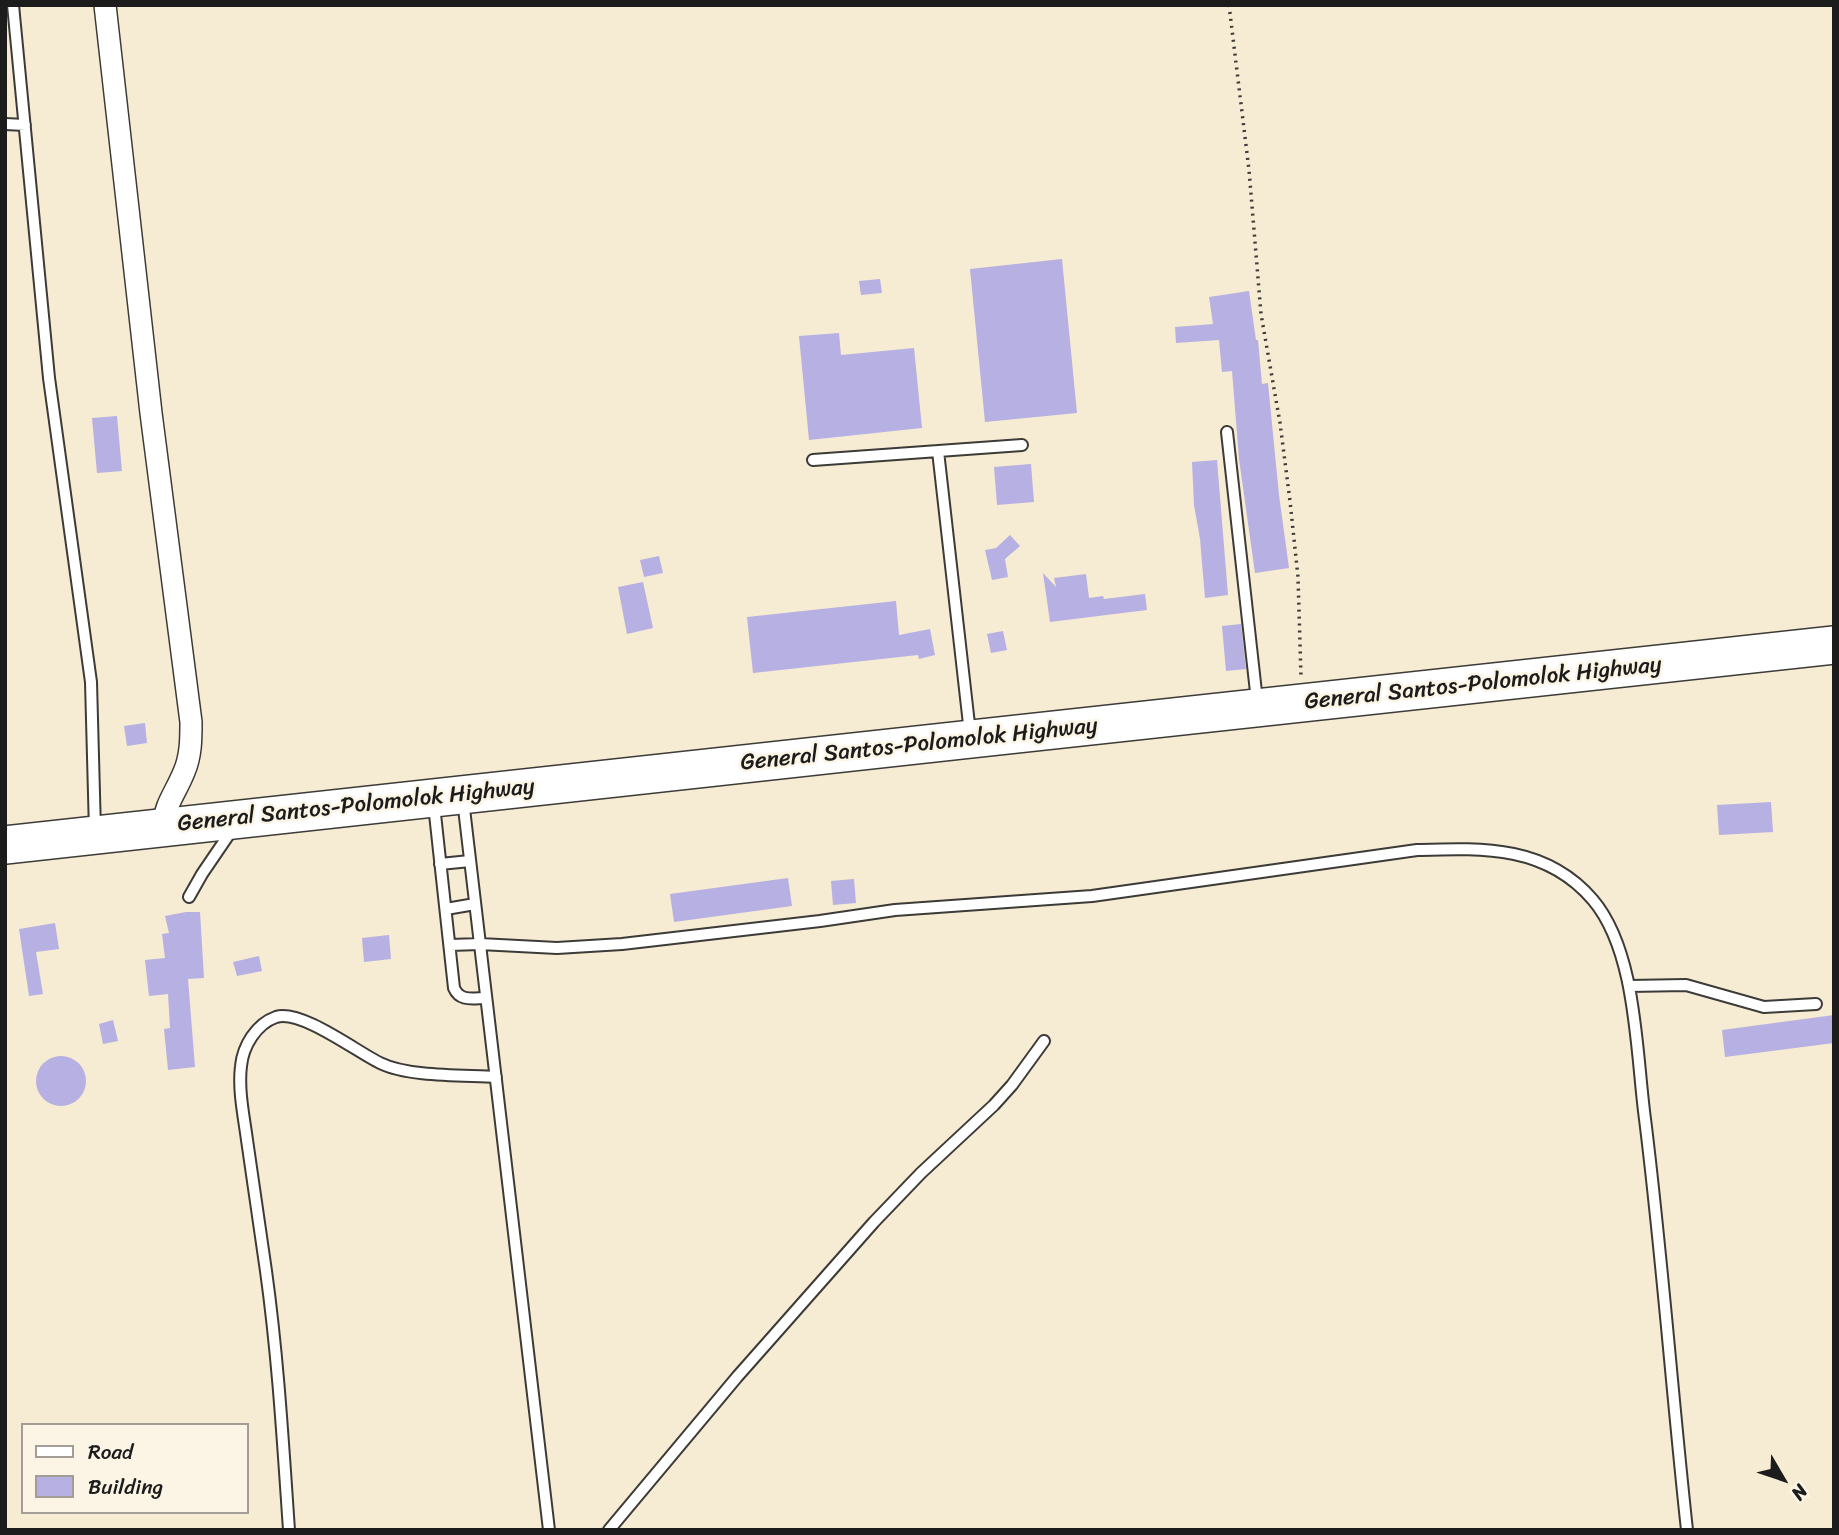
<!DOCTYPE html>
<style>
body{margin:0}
#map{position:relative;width:1839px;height:1535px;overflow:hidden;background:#f6ebd3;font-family:Sriracha,sans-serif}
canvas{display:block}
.frame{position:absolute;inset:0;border:7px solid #1c1c1c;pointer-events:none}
.legend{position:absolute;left:21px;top:1423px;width:228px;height:91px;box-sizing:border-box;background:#fcf5e5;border:2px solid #a29e95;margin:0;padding:9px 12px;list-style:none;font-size:21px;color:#1c1c1c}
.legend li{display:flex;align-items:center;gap:14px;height:35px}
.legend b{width:35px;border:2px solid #a29e95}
.north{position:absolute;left:1748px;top:1444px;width:70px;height:70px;-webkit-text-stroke:5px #fcf5e5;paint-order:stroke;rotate:129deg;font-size:19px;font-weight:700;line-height:28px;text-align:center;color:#1c1c1c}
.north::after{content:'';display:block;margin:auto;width:24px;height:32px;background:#1c1c1c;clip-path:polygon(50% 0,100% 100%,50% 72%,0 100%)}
</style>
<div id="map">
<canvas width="1839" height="1535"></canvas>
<div class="frame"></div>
<ul class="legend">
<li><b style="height:9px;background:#fff"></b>Road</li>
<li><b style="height:19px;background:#b7b0e2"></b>Building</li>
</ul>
<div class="north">N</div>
</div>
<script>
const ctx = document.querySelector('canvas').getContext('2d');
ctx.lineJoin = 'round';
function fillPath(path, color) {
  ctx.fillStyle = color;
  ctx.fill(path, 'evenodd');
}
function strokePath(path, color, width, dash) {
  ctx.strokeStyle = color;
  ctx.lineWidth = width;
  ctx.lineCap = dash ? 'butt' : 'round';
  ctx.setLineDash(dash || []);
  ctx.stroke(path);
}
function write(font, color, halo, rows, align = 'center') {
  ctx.font = font + ' Sriracha,sans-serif';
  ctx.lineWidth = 5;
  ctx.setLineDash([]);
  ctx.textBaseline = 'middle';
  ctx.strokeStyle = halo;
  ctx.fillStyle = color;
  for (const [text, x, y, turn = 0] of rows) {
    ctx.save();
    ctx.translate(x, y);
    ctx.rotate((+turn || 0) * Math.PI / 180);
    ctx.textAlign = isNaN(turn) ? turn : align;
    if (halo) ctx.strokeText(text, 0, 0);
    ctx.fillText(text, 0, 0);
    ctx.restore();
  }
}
const building = new Path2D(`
 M1062 259 1077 413 985 422 970 269Z
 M880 279 882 293 861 295 859 281Z
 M1249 291 1256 340H1258L1262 384 1268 383 1279 495 1289 568 1255 573 1239 459 1232 371 1222 372 1219 340 1176 343 1175 327 1213 324 1209 297Z
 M839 333 841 355 914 348 922 428 809 440 799 336Z
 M117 416 122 471 97 473 92 418Z
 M1217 460 1228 595 1205 598 1200 539 1194 505 1192 462Z
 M1031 464 1034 502 997 505 994 467Z
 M1010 535 1020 546 1005 559 1008 577 992 580 985 550 996 548Z
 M659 556 663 573 644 577 640 560Z
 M1043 573 1056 587 1054 578 1086 574 1089 598 1103 596 1104 599 1145 594 1147 610 1050 622Z
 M643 582 653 628 627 634 618 587Z
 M896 601 899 635 930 629 935 655 919 659 918 655 753 673 747 617Z
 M1241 624 1246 669 1226 671 1222 626Z
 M1003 631 1007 650 991 653 987 634Z
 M145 723 147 743 127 746 124 726Z
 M1771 802 1773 832 1719 835 1717 805Z
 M788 878 792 906 674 922 670 894Z
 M854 879 856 903 833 905 831 881Z
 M186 912H200L204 978 188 979 195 1067 168 1070 164 1029 170 1028 168 994 149 996 145 960 165 958 162 934 169 933 165 916Z
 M55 923 59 949 36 952 43 994 29 996 19 929Z
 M389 935 391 959 364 962 362 938Z
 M259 956 262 971 237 976 233 962Z
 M1834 1015V1043L1725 1057 1722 1030Z
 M113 1020 118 1041 103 1044 99 1024Z
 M36 1081a25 25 0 1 1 50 0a25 25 0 1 1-50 0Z`);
const path = new Path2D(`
 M1229 5 1249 170 1261 314 1280 423 1290 501 1298 577 1301 677`);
const lane = new Path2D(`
 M13 5 49 378 91 682 95 831
 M5 124 25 125
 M1227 432 1257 701
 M938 451 970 733
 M813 460 1022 445
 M463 800 549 1530
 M434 805 454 988C460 1002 473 998 486 998
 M440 864 470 861
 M189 897 202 874 234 827
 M446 909 475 904
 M450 945 480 944 557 948 622 944 820 921 895 910 1092 896 1417 850C1482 848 1546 845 1593 900 1637 952 1636 1053 1645 1119 1662 1255 1672 1393 1687 1530
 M1629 986 1686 985 1764 1007 1816 1004
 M289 1530C283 1443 278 1357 266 1271 260 1227 253 1184 247 1140 244 1117 238 1090 241 1066 243 1046 256 1024 276 1017 301 1009 357 1052 380 1063 408 1077 464 1075 496 1077
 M609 1530 737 1377 874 1222 921 1173 994 1105 1012 1085 1044 1041`);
const street = new Path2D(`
 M105 5 151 413 191 722C191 739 191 756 184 772 175 794 166 802 162 828`);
const highway = new Path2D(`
 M5 845C615 778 1224 711 1834 645`);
const streetNames = [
 ["General Santos-Polomolok Highway",1483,684,-6],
 ["General Santos-Polomolok Highway",919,745,-6],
 ["General Santos-Polomolok Highway",356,806,-6]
];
fillPath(building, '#b7b0e2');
strokePath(lane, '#3d3b37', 14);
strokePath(street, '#3d3b37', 24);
strokePath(highway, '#3d3b37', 40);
strokePath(path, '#3d3b37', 3.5, [2, 5]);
strokePath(lane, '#fff', 10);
strokePath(street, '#fff', 21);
strokePath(highway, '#fff', 37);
write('23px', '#1c1c1c', '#fcf5e5', streetNames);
</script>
